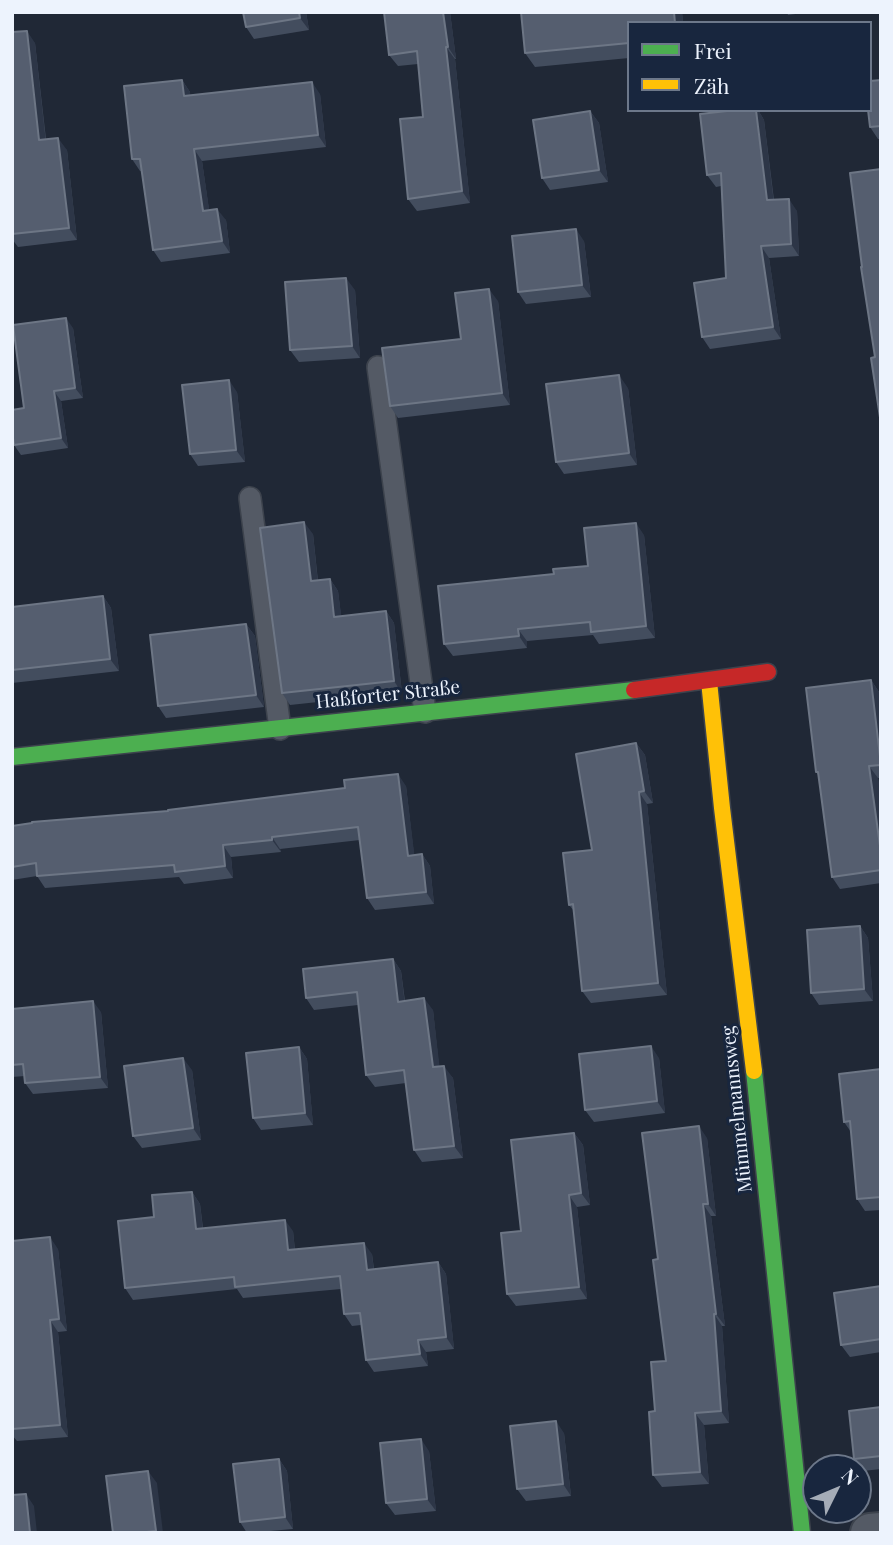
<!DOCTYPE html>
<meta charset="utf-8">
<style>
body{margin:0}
#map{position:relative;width:893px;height:1545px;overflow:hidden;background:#202836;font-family:"Playfair Display",serif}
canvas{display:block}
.frame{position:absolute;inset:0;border:14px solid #edf3fd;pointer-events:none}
.legend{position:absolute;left:627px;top:21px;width:245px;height:91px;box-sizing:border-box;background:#18263e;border:2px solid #6d788a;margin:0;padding:9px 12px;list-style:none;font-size:21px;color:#edf3fd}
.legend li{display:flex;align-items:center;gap:14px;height:35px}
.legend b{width:35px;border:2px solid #6d788a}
.north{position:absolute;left:802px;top:1454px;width:70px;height:70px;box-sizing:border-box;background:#18263e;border:2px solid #6d788a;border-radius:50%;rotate:47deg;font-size:19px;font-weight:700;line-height:28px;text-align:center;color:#edf3fd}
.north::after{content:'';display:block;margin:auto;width:24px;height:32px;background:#a5acb7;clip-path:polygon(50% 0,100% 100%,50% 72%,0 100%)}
</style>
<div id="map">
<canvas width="893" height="1545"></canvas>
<div class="frame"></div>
<ul class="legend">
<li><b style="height:9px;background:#4caf50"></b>Frei</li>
<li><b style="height:9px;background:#ffc107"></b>Zäh</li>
</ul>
<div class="north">N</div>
</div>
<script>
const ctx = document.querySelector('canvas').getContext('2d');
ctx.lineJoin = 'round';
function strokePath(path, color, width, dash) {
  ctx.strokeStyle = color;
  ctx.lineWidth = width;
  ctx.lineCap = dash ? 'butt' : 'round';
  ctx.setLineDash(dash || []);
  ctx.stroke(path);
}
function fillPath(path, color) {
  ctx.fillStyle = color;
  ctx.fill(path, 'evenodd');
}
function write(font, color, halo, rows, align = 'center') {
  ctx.font = font + ' "Playfair Display",serif';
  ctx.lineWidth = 6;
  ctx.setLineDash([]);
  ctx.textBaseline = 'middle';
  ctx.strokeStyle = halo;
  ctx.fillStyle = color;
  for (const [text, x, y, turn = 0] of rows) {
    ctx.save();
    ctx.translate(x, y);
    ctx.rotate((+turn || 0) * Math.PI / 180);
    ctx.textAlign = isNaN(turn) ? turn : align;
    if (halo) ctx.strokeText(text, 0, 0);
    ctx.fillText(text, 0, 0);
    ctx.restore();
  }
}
const lane = new Path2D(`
 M378 367 425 712
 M250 498 280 729`);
const street = new Path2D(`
 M870 1533 881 1532`);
const fast = new Path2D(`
 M12 757 634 690
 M754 1071 802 1533`);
const slow = new Path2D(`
 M709 681 722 808 754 1071`);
const jam = new Path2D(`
 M634 690 768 672`);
const wall = new Path2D(`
 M306 12 309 30 254 39 246 27Z
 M450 12 456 59H455L470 203 417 211 408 199 423 117 418 64 398 66 389 55Z
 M521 12H682L683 23H629V58L535 67 525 53Z
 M787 12H810L788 15Z
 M12 32 35 43 46 139 67 150 77 240 18 247 12 239Z
 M182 80 190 92V96L320 94 326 147 202 161 209 210 226 220 230 253 161 262 153 250 142 171H140L132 159Z
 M881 80V139H878L870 127Z
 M736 110H758L764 120 774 200 797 211 799 256 769 258 781 339 710 349 702 337 726 278 721 186 716 187 707 175Z
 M590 111 599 123 608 182 550 190 542 178Z
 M584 241 591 297 526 304 518 292Z
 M355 290 360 358 299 362 290 350Z
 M498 301 510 405 398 418 390 406 461 339Z
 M73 328 83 398 61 401 68 448 21 455 14 445 24 408Z
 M628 388 637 465 564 474 556 462Z
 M237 392 245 462 198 466 190 454Z
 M313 534 318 581 330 579 338 591 341 616 386 611 394 623 402 693 290 705 282 693Z
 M644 535 655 638 599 644 593 635 527 641V648L453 656 444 644Z
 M103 596 111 608 119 671 12 683V607Z
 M246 624 255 636 264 707 166 718 158 706Z
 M871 680 879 692 881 703V778H878L881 801V883L840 889 832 877 819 776 816 772Z
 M636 743 645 755 653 803 647 804 667 995 591 1003 582 991 574 911 569 905Z
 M406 786 414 855 422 854 430 866 434 904 375 910 367 898 360 840 280 849 281 852 231 857 233 878 184 884 179 877 45 888 37 876 12 880V826L168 811Z
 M860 926 868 938 873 1001 819 1005 811 993Z
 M393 959 401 971 405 1001 433 1010 439 1066 453 1078 463 1158 422 1162 414 1150 406 1083 375 1087 366 1075 358 1005 314 1010 306 998Z
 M12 1009 101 1012 108 1088 33 1094 25 1083V1076L12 1077Z
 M299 1047 307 1059 313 1125 261 1130 253 1118Z
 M659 1058 665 1113 594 1122 585 1110Z
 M881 1069V1210L865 1211 857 1199 851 1132 844 1122Z
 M192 1070 201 1140 142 1148 133 1136Z
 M574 1133 583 1145 590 1205 577 1207 587 1299 516 1306 507 1294 521 1231Z
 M707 1138 716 1216H711L725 1326H722L729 1423 704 1425 709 1484 662 1487 653 1475 655 1411 666 1361 658 1259Z
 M192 1192 200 1204 203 1228 293 1231 295 1250 372 1254 374 1269 438 1262 446 1274 454 1349 426 1352 428 1366 374 1372 366 1360 361 1325 352 1326 344 1314 341 1289 243 1298 237 1289 133 1300 125 1288 154 1217Z
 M12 1241 58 1249 67 1331 58 1332 68 1437 17 1441 12 1435Z
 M881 1286V1352L850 1357 841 1345Z
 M881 1407V1469L863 1471 854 1459Z
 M564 1433 571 1496 526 1501 517 1489Z
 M429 1451 436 1511 395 1515 386 1503Z
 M279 1459 287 1471 293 1529 247 1533 240 1522Z`);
const shadedWall = new Path2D(`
 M299 12H306L309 30 300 18Z
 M443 12H450L456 59 448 47Z
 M674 12H682L683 23H675Z
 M27 31 35 43 47 152 39 140Z
 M446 47 455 59 470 203 462 191Z
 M182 80 190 92 192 108 184 96Z
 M312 82 320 94 326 147 318 135Z
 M756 110H758L764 120 775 212 767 200Z
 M590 111 599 123 608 182 599 170Z
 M58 138 67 150 77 240 69 228Z
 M194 149 202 161 211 222 203 211Z
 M789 199 797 211 799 256 791 244Z
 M217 209 226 220 230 253 222 241Z
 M576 229 584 241 591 297 582 285Z
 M761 246 769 258 781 339 773 327Z
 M346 278 355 290 360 358 352 346Z
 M489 289 498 301 510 405 502 393Z
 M66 318 73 328 83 398 75 388Z
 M619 375 628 388 637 465 629 453Z
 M229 380 237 392 245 462 236 450Z
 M54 391 61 401 68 448 61 438Z
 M304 522 313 534 319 593 311 581Z
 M636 523 644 535 655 638 646 626Z
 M330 579 338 591 343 629 334 617Z
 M103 596 111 608 119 671 110 659Z
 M386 611 394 623 402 693 394 681Z
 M246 624 255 636 264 707 256 695Z
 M518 629 527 641V648L519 636Z
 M871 680 879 692 881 703V761Z
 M636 743 645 755 653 803 644 791Z
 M869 766 878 778 881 801V853Z
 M398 774 406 786 416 868 408 856Z
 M639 792 647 804 667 995 658 983Z
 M272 837 280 849 281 852 272 840Z
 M223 845 231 857 233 878 225 866Z
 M422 854 430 866 434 904 426 892Z
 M860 926 868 938 873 1001 864 989Z
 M393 959 401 971 406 1014 398 1002Z
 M424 998 433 1010 441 1079 433 1067Z
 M93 1001 101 1012 108 1088 100 1077Z
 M651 1046 659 1058 665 1113 657 1101Z
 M299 1047 307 1059 313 1125 305 1113Z
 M183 1058 192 1070 201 1140 193 1128Z
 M444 1066 453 1078 463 1158 454 1146Z
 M699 1126 707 1138 716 1216 708 1204Z
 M574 1133 583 1145 590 1205 581 1193Z
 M192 1192 200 1204 204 1240 196 1229Z
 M569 1195 577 1207 587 1299 579 1287Z
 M703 1204 711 1216 725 1326 716 1314Z
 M285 1220 293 1231 296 1262 288 1250Z
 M50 1237 58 1249 67 1331 59 1319Z
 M364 1243 372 1254 375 1281 367 1270Z
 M438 1262 446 1274 454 1349 446 1337Z
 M714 1314 722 1326 729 1423 721 1411Z
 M50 1320 58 1332 68 1437 60 1425Z
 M418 1340 426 1352 428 1366 420 1354Z
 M695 1413 704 1425 709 1484 700 1472Z
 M556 1421 564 1433 571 1496 563 1484Z
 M421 1439 429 1451 436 1511 427 1499Z
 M279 1459 287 1471 293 1529 285 1517Z
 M148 1471 157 1483 163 1533H157L156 1531Z
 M26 1494 34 1506 37 1533H30Z`);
const building = new Path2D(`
 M243 12H299L300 18 246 27Z
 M384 12H443L448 47H446L462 191 408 199 400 119 423 117 417 51 389 55Z
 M521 12H674L675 23H629V43L525 53Z
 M27 31 39 140 58 138 69 228 12 234V32Z
 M182 80 184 96 312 82 318 135 194 149 203 211 217 209 222 241 153 250 140 159H132L124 86Z
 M881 80V126L870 127 868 110H870V81Z
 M736 110H756L767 200 789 199 791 244 761 246 773 327 702 337 694 283 726 278 721 173 707 175 700 114Z
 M590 111 599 170 542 178 533 120Z
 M881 169V424L871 358 875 357 861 267H862L850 173Z
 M576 229 582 285 518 292 512 236Z
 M346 278 352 346 290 350 285 282Z
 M489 289 502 393 390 406 382 348 461 339 455 293Z
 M66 318 75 388 54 391 61 438 14 445 12 432V410L24 408 13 325Z
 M619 375 629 453 556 462 546 384Z
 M229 380 236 450 190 454 182 385Z
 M304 522 311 581 330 579 334 617 386 611 394 681 282 693 260 528Z
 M636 523 646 626 591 632 590 622 518 629 519 636 444 644 438 586 554 574 553 569 588 566 584 528Z
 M103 596 110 659 12 670V607Z
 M246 624 256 695 158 706 150 635Z
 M871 680 881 765 869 766 881 853V870L832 877 818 772H816L806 688Z
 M636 743 644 791 639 792 658 983 582 991 573 904 569 905 563 853 592 850 576 754Z
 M398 774 408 856 422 854 426 892 367 898 358 827 272 837V840L223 845 225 866 175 872 174 865 37 876 36 863 12 867V826L32 823V822L168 811V810L345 788 344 780Z
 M860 926 864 989 811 993 807 930Z
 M393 959 398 1002 424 998 433 1067 444 1066 454 1146 414 1150 404 1070 366 1075 357 992 306 998 303 969Z
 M93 1001 100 1077 25 1083 23 1064 12 1065V1009Z
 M651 1046 657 1101 585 1110 579 1054Z
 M299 1047 305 1113 253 1118 246 1053Z
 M183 1058 193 1128 133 1136 124 1066Z
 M881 1069V1197L857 1199 850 1121 844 1122 839 1074Z
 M699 1126 708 1204H703L716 1314H714L721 1411 695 1413 700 1472 653 1475 649 1412 655 1411 651 1362 666 1361 653 1260 658 1259 642 1133Z
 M574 1133 581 1193 569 1195 579 1287 507 1294 501 1233 521 1231 511 1140Z
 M192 1192 196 1229 285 1220 288 1250 364 1243 367 1270 438 1262 446 1337 418 1340 420 1354 366 1360 360 1313 344 1314 340 1276 235 1287 234 1277 125 1288 118 1221 154 1217 152 1195Z
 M50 1237 59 1319 50 1320 60 1425 12 1429V1241Z
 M881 1286V1339L841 1345 834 1293Z
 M881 1407V1456L854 1459 849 1411Z
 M556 1421 563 1484 517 1489 510 1426Z
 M421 1439 427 1499 386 1503 380 1443Z
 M279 1459 285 1517 240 1522 233 1464Z
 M148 1471 156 1531 138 1533H113L106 1476Z
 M26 1494 30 1533H12V1495Z`);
const streetNames = [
 ["Haßforter Straße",388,695,-6],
 ["Mümmelmannsweg",737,1109,-96]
];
strokePath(lane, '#3d434d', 24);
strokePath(street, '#3d434d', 42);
strokePath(fast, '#3d434d', 19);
strokePath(slow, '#3d434d', 19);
strokePath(jam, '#3d434d', 19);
strokePath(lane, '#545a65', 21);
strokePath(street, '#545a65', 38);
strokePath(fast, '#4caf50', 16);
strokePath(slow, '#ffc107', 16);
strokePath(jam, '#c62828', 16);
fillPath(wall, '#434d5e');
fillPath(shadedWall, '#2d3647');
fillPath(building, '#555e6f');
strokePath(building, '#6d7685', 2);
write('19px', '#edf3fd', '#18263e', streetNames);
</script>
